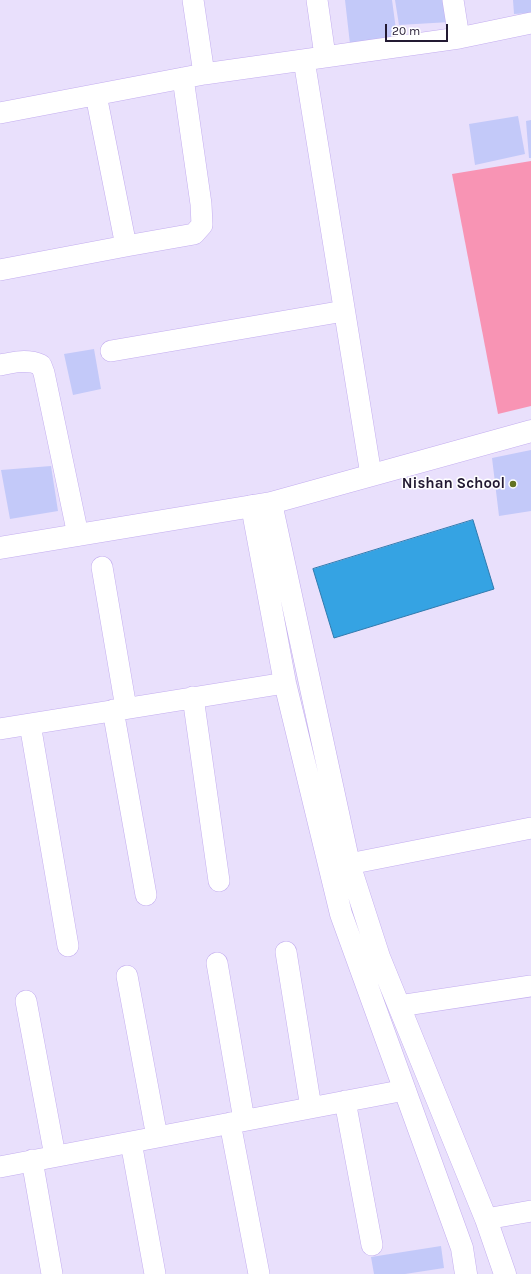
<!DOCTYPE html>
<style>
body{margin:0}
#map{position:relative;width:531px;height:1274px;overflow:hidden;background:#e9e0fc;font-family:Karla,sans-serif}
canvas{display:block}
.scale{position:absolute;left:385px;top:24px;width:63px;height:18px;box-sizing:border-box;border:2px solid #231a33;border-top:0;padding-left:5px;font-size:12px;line-height:14px;white-space:nowrap;color:#231a33;-webkit-text-stroke:3px #fff;paint-order:stroke}
</style>
<div id="map">
<canvas width="531" height="1274"></canvas>
<div class="scale">20 m</div>
</div>
<script>
const ctx = document.querySelector('canvas').getContext('2d');
ctx.lineJoin = 'round';
function fillPath(path, color) {
  ctx.fillStyle = color;
  ctx.fill(path, 'evenodd');
}
function strokePath(path, color, width, dash) {
  ctx.strokeStyle = color;
  ctx.lineWidth = width;
  ctx.lineCap = dash ? 'butt' : 'round';
  ctx.setLineDash(dash || []);
  ctx.stroke(path);
}
function write(font, color, halo, rows, align = 'center') {
  ctx.font = font + ' Karla,sans-serif';
  ctx.lineWidth = 3;
  ctx.setLineDash([]);
  ctx.textBaseline = 'middle';
  ctx.strokeStyle = halo;
  ctx.fillStyle = color;
  for (const [text, x, y, turn = 0] of rows) {
    ctx.save();
    ctx.translate(x, y);
    ctx.rotate((+turn || 0) * Math.PI / 180);
    ctx.textAlign = isNaN(turn) ? turn : align;
    if (halo) ctx.strokeText(text, 0, 0);
    ctx.fillText(text, 0, 0);
    ctx.restore();
  }
}
const green = new Path2D(`
 M531 161V406L498 414 452 174Z`);
const water = new Path2D(`
 M473 520 494 589 334 638 313 569Z`);
const building = new Path2D(`
 M345 0H392L397 37 350 44Z
 M395 0H446L450 22 399 25Z
 M513 0H531V13L514 14Z
 M518 116 525 154 475 165 469 124Z
 M531 120V158H529L526 121Z
 M94 349 101 389 73 395 64 354Z
 M531 450V511L499 516 492 458Z
 M51 466 58 511 10 519 1 470Z
 M441 1246 444 1268 405 1274H374L371 1257Z`);
const street = new Path2D(`
 M193 0 204 74
 M317 0 325 56
 M453 0 459 38
 M304 60 371 475
 M0 113 204 74 459 38 531 23
 M126 246 194 234 202 225 201 204 183 78
 M0 270 126 246 96 95
 M111 351 344 311
 M0 365C14 362 28 359 41 365L44 373 78 535
 M102 567 126 708
 M193 697 219 881
 M113 710 146 895
 M30 724 68 946
 M0 729 285 683
 M349 864 531 828
 M286 952 311 1108
 M217 963 244 1120
 M127 976 157 1137
 M26 1001 55 1156
 M399 1006 531 986
 M345 1101 372 1245
 M230 1123 259 1274
 M131 1142 155 1274
 M32 1160 52 1274
 M0 1167 405 1090
 M486 1219 531 1211`);
const secondary = new Path2D(`
 M271 503 349 864 379 957 486 1219 505 1274
 M252 506 285 683 341 914 462 1248 466 1274
 M0 548 271 503 531 431`);
const markers = [
 [513,484,4,"#637320"]
];
const poiNames = [
 ["Nishan School",505,484]
];
fillPath(green, '#f894b4');
fillPath(water, '#35a3e3');
strokePath(water, '#307aae', 1);
fillPath(building, '#c3c9f9');
strokePath(street, '#c3adef', 22);
strokePath(secondary, '#c3adef', 23);
strokePath(street, '#fff', 21);
strokePath(secondary, '#fff', 22);
for (const [x, y, r, color] of markers) {
  const dot = new Path2D();
  dot.arc(x, y, r, 0, 2 * Math.PI);
  ctx.fillStyle = color;
  ctx.fill(dot);
  strokePath(dot, '#fff', 1.5);
}
write('bold 15px', '#231a33', '#fff', poiNames, 'right');
</script>
